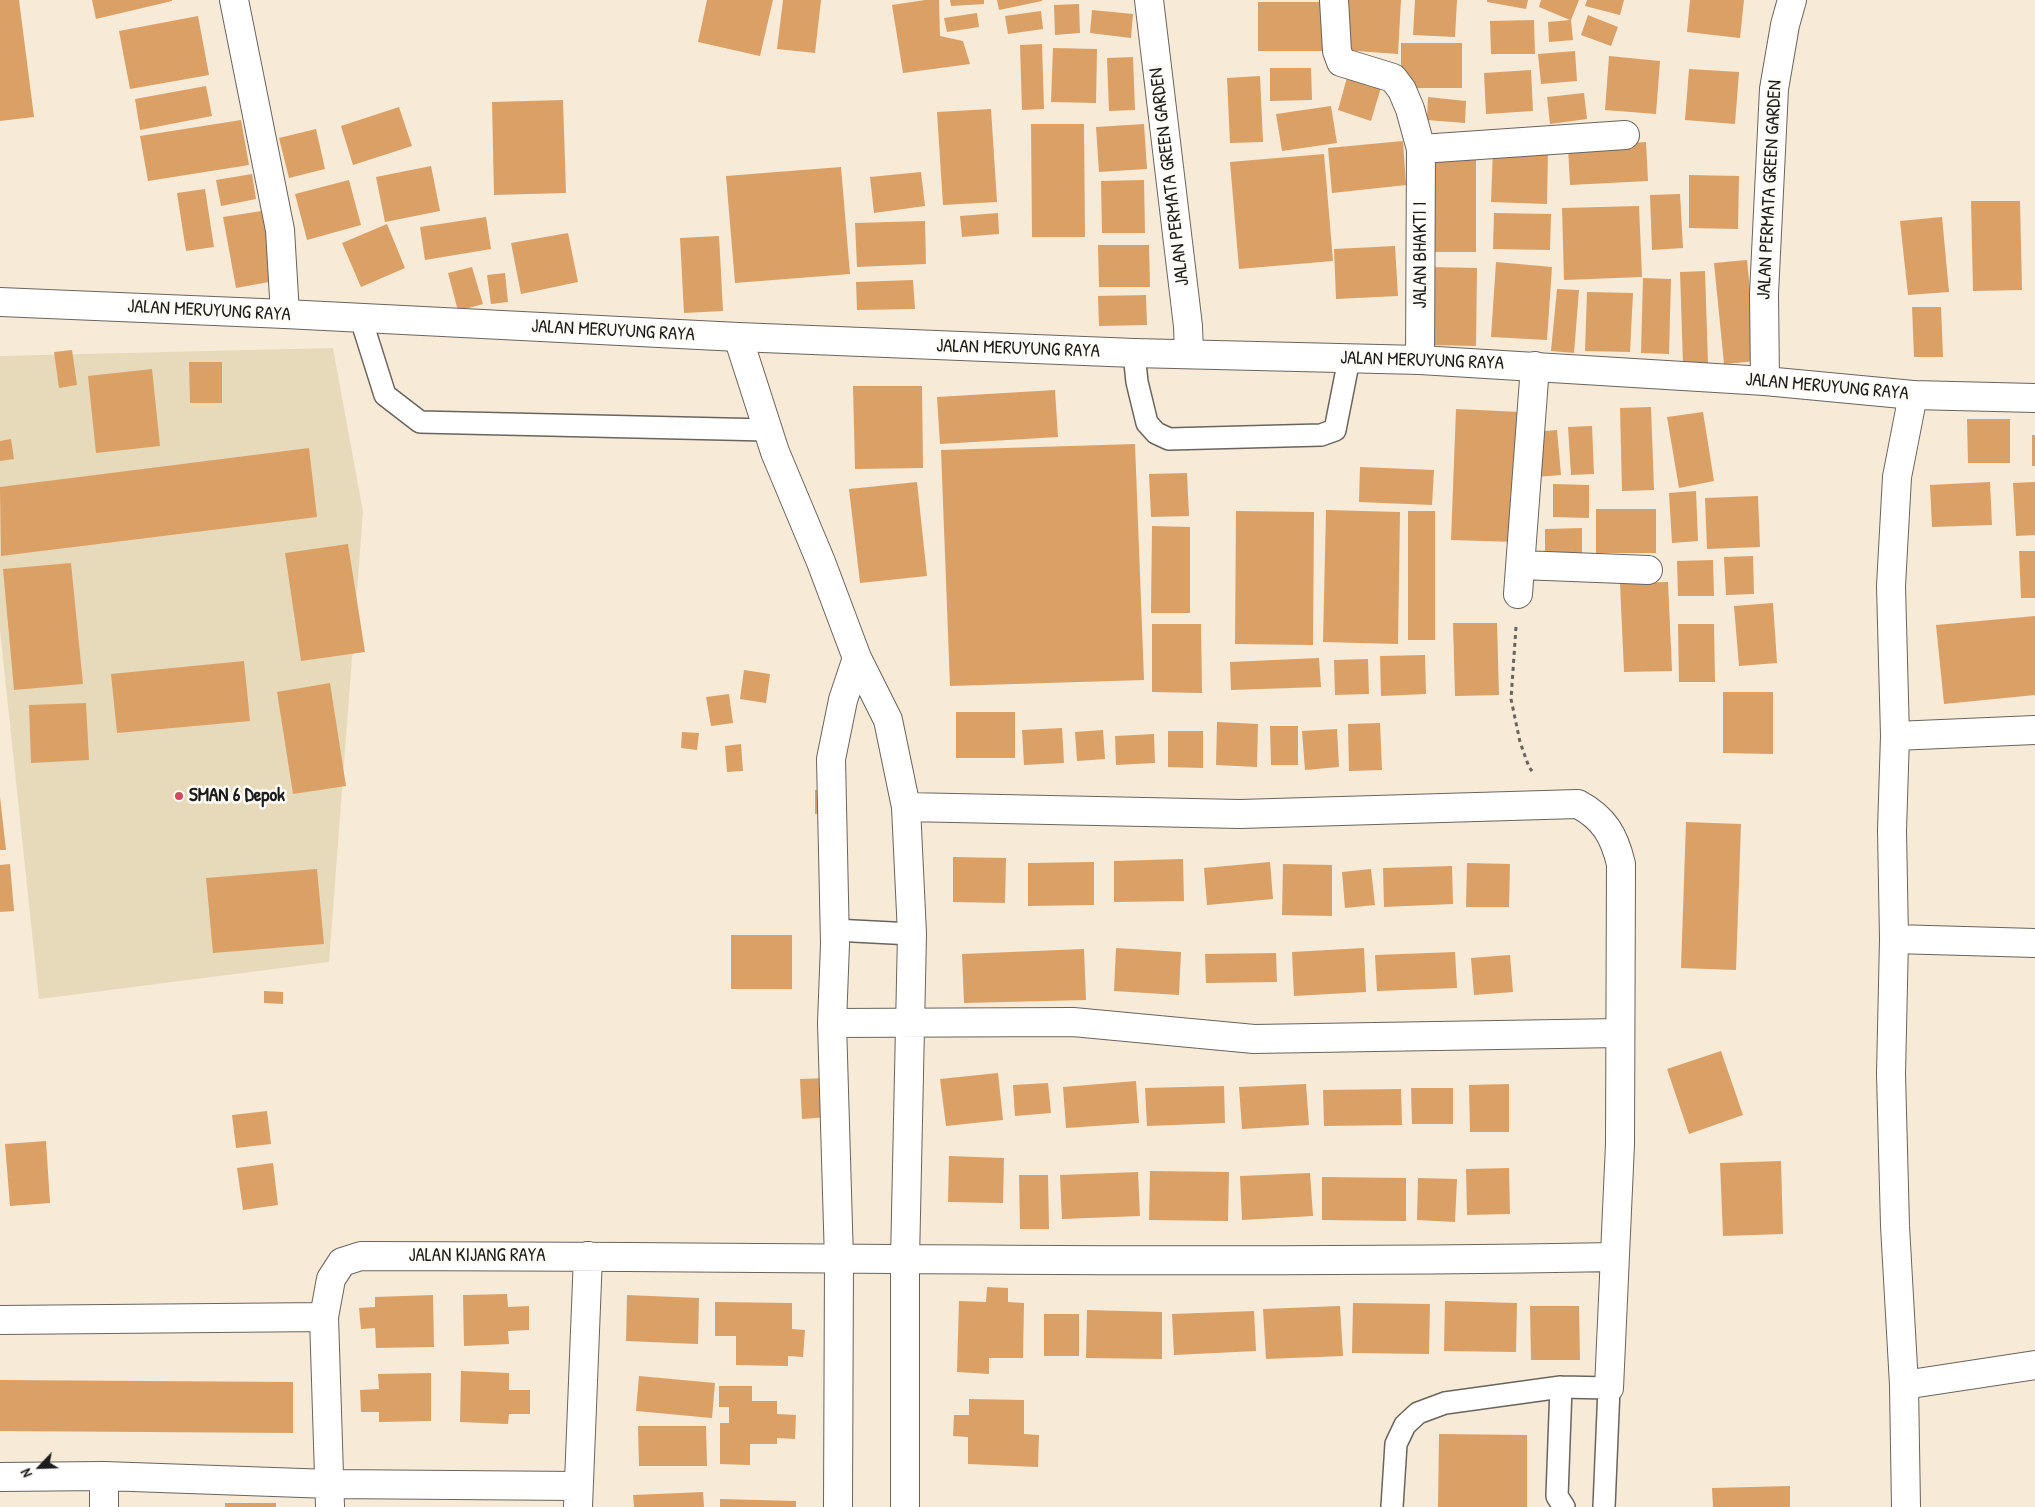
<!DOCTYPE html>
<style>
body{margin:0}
#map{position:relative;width:2035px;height:1507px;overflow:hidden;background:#f7ead7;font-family:"Patrick Hand",sans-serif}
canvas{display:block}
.north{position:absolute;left:15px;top:1442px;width:50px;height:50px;-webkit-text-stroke:4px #fdfcf7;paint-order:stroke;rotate:246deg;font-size:14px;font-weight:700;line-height:20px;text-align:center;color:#1c1c1c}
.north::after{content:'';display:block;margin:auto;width:18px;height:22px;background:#1c1c1c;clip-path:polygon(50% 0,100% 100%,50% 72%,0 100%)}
</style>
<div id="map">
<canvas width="2035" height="1507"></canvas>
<div class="north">N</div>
</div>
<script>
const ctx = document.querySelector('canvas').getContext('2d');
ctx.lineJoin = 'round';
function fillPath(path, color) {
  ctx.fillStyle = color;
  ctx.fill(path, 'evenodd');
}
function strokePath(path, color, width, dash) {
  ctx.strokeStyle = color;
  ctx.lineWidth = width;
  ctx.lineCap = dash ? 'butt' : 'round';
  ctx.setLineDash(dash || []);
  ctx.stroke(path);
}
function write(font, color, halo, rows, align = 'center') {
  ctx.font = font + ' "Patrick Hand",sans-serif';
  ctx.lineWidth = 5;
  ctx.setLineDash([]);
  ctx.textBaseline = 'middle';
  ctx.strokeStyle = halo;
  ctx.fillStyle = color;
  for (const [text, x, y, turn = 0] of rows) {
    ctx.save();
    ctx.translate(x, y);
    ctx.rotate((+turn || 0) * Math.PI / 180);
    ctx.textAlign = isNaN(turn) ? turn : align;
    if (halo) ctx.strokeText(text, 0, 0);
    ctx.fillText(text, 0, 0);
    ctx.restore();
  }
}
const built = new Path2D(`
 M333 348 363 512 329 962 39 999 0 630V356Z`);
const building = new Path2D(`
 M0 0H19L34 117 0 121Z
 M92 0H172V1L96 19Z
 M707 0H773L760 56 698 42Z
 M783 0H821L815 53 777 49Z
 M925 0H939L940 36 963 41 970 64 903 73 892 5Z
 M950 0H984V4L951 6Z
 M997 0H1042V1L999 10Z
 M1346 0H1401L1398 54 1343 50Z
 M1415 0H1457L1455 37 1413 35Z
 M1487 0H1528L1526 9 1487 2Z
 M1541 0H1579L1571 20 1573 40 1549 42 1548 22 1570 20 1539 7Z
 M1587 0H1624L1620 15 1585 6Z
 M1690 0H1744L1740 38 1687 32Z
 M1258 2H1325V51H1258Z
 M1079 4 1080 33 1055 35 1054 5Z
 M1092 10 1133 14 1131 38 1090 33Z
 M1041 11 1043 29 1008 34 1005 16Z
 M977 13 979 27 947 32 944 18Z
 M1588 15 1618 27 1611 46 1581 35Z
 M198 16 209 75 130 89 119 31Z
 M1534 20 1535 54H1491L1490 21Z
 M1401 43H1462V88H1401Z
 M1042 44 1044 109 1022 110 1020 45Z
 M1053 48 1097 49 1096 103 1051 102Z
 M1575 51 1577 81 1541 84 1538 54Z
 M1609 56 1660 61 1656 114 1605 110Z
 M1133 57 1135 110 1109 111 1107 58Z
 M1270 68H1311L1312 100 1270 101Z
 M1689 69 1739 72 1735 124 1685 120Z
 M1531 70 1533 111 1486 114 1484 73Z
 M1348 74 1382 84 1371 121 1338 110Z
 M1260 76 1263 142 1230 143 1227 78Z
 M206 86 212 116 140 130 135 99Z
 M1584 93 1587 119 1550 124 1547 97Z
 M1428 97 1466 101 1465 123 1427 120Z
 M563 100 566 193 494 195 492 102Z
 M1331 106 1337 143 1282 151 1276 114Z
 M399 107 412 146 353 165 341 126Z
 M991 109 997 202 943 205 937 112Z
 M241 120 249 165 148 181 140 136Z
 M1031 124H1084L1085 237H1032Z
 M1144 124 1147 169 1099 172 1096 127Z
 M316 129 325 169 289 178 279 138Z
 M1403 141 1406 185 1332 193 1328 148Z
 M1646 142 1648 181 1570 185 1568 147Z
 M1493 148 1548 150 1547 204 1491 202Z
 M1324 154 1333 261 1239 269 1230 162Z
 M1433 157H1476V252H1433Z
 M431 166 440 211 385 222 376 177Z
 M841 167 850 274 735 283 726 176Z
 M921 172 925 206 874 213 870 177Z
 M252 174 256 199 221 206 216 180Z
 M1689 175 1739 176 1738 229 1689 228Z
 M349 180 361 225 307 240 295 194Z
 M1144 180 1145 233H1102L1101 181Z
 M205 189 214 247 186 251 177 193Z
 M1680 194 1683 248 1652 250 1650 195Z
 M1971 201H2020L2022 290 1973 291Z
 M1639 206 1642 277 1564 280 1562 208Z
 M268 210 280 280 236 288 223 217Z
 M998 213 999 234 962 237 960 216Z
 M1494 213 1551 214 1550 250 1493 249Z
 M486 217 491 249 425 260 420 227Z
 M1942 217 1949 292 1908 295 1900 221Z
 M925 221 926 264 857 267 855 223Z
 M387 224 405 268 361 287 342 243Z
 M568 233 578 282 521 294 511 243Z
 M719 236 723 311 684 313 680 238Z
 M1098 245H1149L1150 287H1099Z
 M1395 246 1398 296 1336 299 1334 249Z
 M1747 260 1757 361 1724 364 1714 263Z
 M1496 262 1552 267 1547 340 1491 337Z
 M472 267 483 304 458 311 448 273Z
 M1429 267 1477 268 1476 346 1428 345Z
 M1705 271 1708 363 1683 364 1680 272Z
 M505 273 508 302 491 304 487 275Z
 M1643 278 1671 279 1669 354 1641 353Z
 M913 280 915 309 857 310 856 282Z
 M1557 289 1579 290 1574 353 1551 351Z
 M1587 292 1633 293 1630 352 1585 351Z
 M1146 295 1147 325 1099 326 1098 296Z
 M1912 307H1941L1943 357H1914Z
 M72 350 77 385 59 388 54 352Z
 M189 362H222V403H190Z
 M152 369 160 446 96 453 88 376Z
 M853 386H922L923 468 855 469Z
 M1055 390 1058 437 940 444 937 397Z
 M1651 407 1654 490 1622 491 1620 408Z
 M1456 409 1521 412 1516 542 1451 540Z
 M1703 412 1714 481 1679 488 1667 417Z
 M1967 419H2010V463H1968Z
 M1592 426 1594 474 1571 475 1568 427Z
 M1557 430 1561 475 1536 477 1532 432Z
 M2032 435H2035V466H2032Z
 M11 439 14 459 0 461V441Z
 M1135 444 1144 680 950 686 941 450Z
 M309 448 317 517 1 556 0 487Z
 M1360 467 1434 470 1432 505 1359 502Z
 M1187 473 1189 516 1151 517 1149 474Z
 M917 482 927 576 860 583 849 489Z
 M1990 482 1992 525 1932 527 1930 485Z
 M2035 482V535L2016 536 2013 483Z
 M1553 484 1589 485V518L1553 517Z
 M1696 491 1698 541 1672 543 1669 493Z
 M1758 496 1760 547 1707 549 1705 498Z
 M1596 509H1656V553H1596Z
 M1326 510 1400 512 1398 644 1323 642Z
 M1236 511 1314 512 1313 645 1235 644Z
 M1408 511H1435V640H1408Z
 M1152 526 1190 527V613H1151Z
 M1582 528V555H1545V529Z
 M348 544 365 652 301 661 285 553Z
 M2019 551H2035V598H2021Z
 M1753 556 1754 594 1726 595 1724 557Z
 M1713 560 1714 596H1678L1677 561Z
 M71 563 83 684 14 690 3 569Z
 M1668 582 1672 671 1624 672 1620 583Z
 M1773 603 1777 663 1739 666 1734 606Z
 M2035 616V695L1944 704 1936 625Z
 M1453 623H1497L1499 695 1455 696Z
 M1152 624H1201L1202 693 1152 692Z
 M1678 624H1714L1715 682H1679Z
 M1425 655 1426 694 1381 696 1380 656Z
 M1319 658 1321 687 1231 690 1230 662Z
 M1368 659 1369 694 1335 695 1334 660Z
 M244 661 250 721 117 733 111 674Z
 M744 670 770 674 766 703 740 699Z
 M330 683 346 786 293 794 277 692Z
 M1723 692H1773V754L1723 753Z
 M729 694 733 723 711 726 706 697Z
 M86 703 89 760 31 763 29 705Z
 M956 712H1015V758H956Z
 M1217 722 1258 724 1257 767 1216 765Z
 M1380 723 1382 770 1349 771 1348 724Z
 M1270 726H1298V765H1271Z
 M1062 728 1064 763 1024 765 1022 730Z
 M1337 729 1339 767 1305 770 1302 731Z
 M1103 730 1105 759 1077 761 1075 732Z
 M1168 731H1203V768L1168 767Z
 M682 732 699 733 697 750 681 748Z
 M1154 734 1155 763 1116 765 1115 736Z
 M741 744 743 771 727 772 725 746Z
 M815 790H828V814H815Z
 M0 797 6 850H0Z
 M1686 822 1741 824 1736 970 1681 968Z
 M953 857 1006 858 1005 903 953 902Z
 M1183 859 1184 901 1114 902V861Z
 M1094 862V905L1028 906V863Z
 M1270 862 1273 899 1207 905 1204 868Z
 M1467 863 1510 864 1509 907H1466Z
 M10 864 14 911 0 912V865Z
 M1283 864 1332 865V916L1282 915Z
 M1452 866 1453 904 1384 907 1383 868Z
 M317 869 324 944 213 953 206 878Z
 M1371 869 1375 905 1345 908 1342 872Z
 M731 935H792V989H731Z
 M1116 948 1181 952 1179 995 1114 991Z
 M1364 948 1366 992 1294 996 1292 952Z
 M1084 949 1086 1000 964 1003 962 954Z
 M1455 952 1457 988 1377 991 1375 955Z
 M1276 953 1277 982 1206 983 1205 954Z
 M1510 955 1513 992 1474 995 1471 958Z
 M264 991 283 992V1004L264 1003Z
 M1721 1051 1743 1115 1689 1134 1667 1069Z
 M998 1073 1003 1120 946 1126 940 1079Z
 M829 1078 831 1117 802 1119 800 1079Z
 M1136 1081 1139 1123 1066 1128 1063 1087Z
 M1048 1083 1051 1113 1015 1116 1013 1085Z
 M1306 1084 1309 1125 1242 1129 1239 1087Z
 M1509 1084V1132H1470L1469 1085Z
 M1224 1086 1225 1123 1147 1126 1145 1088Z
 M1411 1088H1453V1124H1412Z
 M1401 1089 1402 1125 1324 1126 1323 1090Z
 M267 1111 271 1144 236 1148 232 1115Z
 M46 1141 50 1203 10 1206 5 1144Z
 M949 1156 1004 1158 1003 1203 948 1202Z
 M1781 1161 1783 1234 1723 1236 1720 1163Z
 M273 1163 278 1205 243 1210 237 1168Z
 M1509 1168 1510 1214 1467 1215 1466 1169Z
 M1150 1171 1229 1172 1228 1221 1149 1220Z
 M1138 1172 1140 1216 1062 1219 1060 1175Z
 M1310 1173 1313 1216 1242 1220 1240 1176Z
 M1019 1175H1048L1049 1229H1020Z
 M1322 1177 1406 1178V1221L1322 1220Z
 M1418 1178 1457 1179 1455 1222 1417 1220Z
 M987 1287 1008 1288V1302L1024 1303 1023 1358H989V1374L957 1372 959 1301 986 1302Z
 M507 1294 508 1307 529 1306V1330L508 1331 509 1344 464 1346 463 1295Z
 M433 1295 434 1347 376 1348 375 1328 361 1329 359 1308 375 1307V1297Z
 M627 1295 699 1298 698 1344 626 1341Z
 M1445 1301 1517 1303 1516 1352 1444 1351Z
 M715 1302 792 1303V1329L805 1330 803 1357 788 1356V1366L736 1365V1336H715Z
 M1353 1303 1430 1304 1429 1354 1352 1353Z
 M1340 1306 1343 1356 1266 1359 1263 1309Z
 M1530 1306H1579L1580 1360H1531Z
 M1087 1310 1162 1312V1359L1086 1358Z
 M1254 1311 1256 1351 1174 1355 1172 1314Z
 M1044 1314H1079V1356H1044Z
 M461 1371 509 1373V1390H530V1414H509L508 1424 460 1422Z
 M431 1373V1421L379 1422V1412H361L360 1390 379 1389 378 1374Z
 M639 1376 715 1383 712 1418 636 1411Z
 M0 1380 293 1382V1433L0 1431Z
 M719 1386H752V1401H777V1414L796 1415 795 1439 777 1438V1444H750V1465L720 1464V1423H729V1407H719Z
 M969 1399 1024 1400V1434L1039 1435 1038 1467 968 1464V1437L953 1436 954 1415H969Z
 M638 1426H706L707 1466H639Z
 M1439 1434 1527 1435V1507H1438Z
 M1790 1486V1507H1713L1712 1488Z
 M703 1492 704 1507H634L633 1495Z
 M720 1499 796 1501V1507H720Z
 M225 1503H276V1507H225Z`);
const path = new Path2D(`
 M1516 627 1511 699 1520 742 1529 767 1532 771`);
const lane = new Path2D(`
 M361 319 385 395 420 422 767 430
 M1134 353 1137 382 1147 423 1156 433 1169 439 1321 435 1335 430 1349 359
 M834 930 912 934
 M1561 1387 1557 1496 1564 1507
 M1392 1507 1396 1444 1405 1425 1418 1413 1445 1403 1561 1387 1609 1388 1604 1507`);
const street = new Path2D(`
 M234 0 280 230 285 314
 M1149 0 1188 326 1189 354
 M1334 0 1337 51 1341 62 1393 78 1402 90 1410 109 1421 149 1420 360
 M1421 149 1625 135
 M738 337 775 452 821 562 857 658 888 720 906 807 912 934 905 1260V1507
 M1765 381 1764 294 1774 89 1785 25 1792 0
 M1521 565 1648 570
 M1518 594 1535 366
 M1895 736 2035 730
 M906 807 1240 814 1578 804C1604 818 1614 835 1621 864L1620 1144 1609 1388
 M1894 939 2035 943
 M832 1023 1073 1022 1254 1039 1619 1033
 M0 1320 324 1317
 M1904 1385 2035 1365
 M0 1477 104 1476 330 1484 577 1486
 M104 1507V1476
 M330 1507 324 1317 331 1279 342 1262 361 1256C779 1256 1196 1265 1614 1257
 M578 1507 588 1256
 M838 1507 839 1260 832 1023 835 944 831 759 843 700 857 658
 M1906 1507 1904 1385 1895 1226 1891 1074 1894 939 1892 830 1895 736 1891 586 1897 477 1913 395`);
const secondary = new Path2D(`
 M0 302 285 314 738 337 1134 353 1420 360 1765 381 1913 395 2035 398`);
const markers = [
 [179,796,5,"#d1495b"]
];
const streetNames = [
 ["JALAN PERMATA GREEN GARDEN",1170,177,-97],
 ["JALAN PERMATA GREEN GARDEN",1770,190,-87],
 ["JALAN BHAKTI I",1421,255,-90],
 ["JALAN MERUYUNG RAYA",209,311,3],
 ["JALAN MERUYUNG RAYA",613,331,3],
 ["JALAN MERUYUNG RAYA",1018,349,2],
 ["JALAN MERUYUNG RAYA",1422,361,2],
 ["JALAN MERUYUNG RAYA",1827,387,5],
 ["JALAN KIJANG RAYA",477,1256]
];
const poiNames = [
 ["SMAN 6 Depok",189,796]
];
fillPath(built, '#e7daba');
fillPath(building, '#dba066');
strokePath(lane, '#69645d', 24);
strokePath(street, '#69645d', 30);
strokePath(secondary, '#69645d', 30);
strokePath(path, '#69645d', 3, [4, 4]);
strokePath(lane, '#fff', 21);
strokePath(street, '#fff', 28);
strokePath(secondary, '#fff', 28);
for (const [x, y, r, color] of markers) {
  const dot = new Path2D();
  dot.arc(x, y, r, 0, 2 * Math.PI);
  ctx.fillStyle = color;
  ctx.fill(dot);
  strokePath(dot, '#fdfcf7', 2);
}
write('19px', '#1c1c1c', '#fdfcf7', streetNames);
write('bold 19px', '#1c1c1c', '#fdfcf7', poiNames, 'left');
</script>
